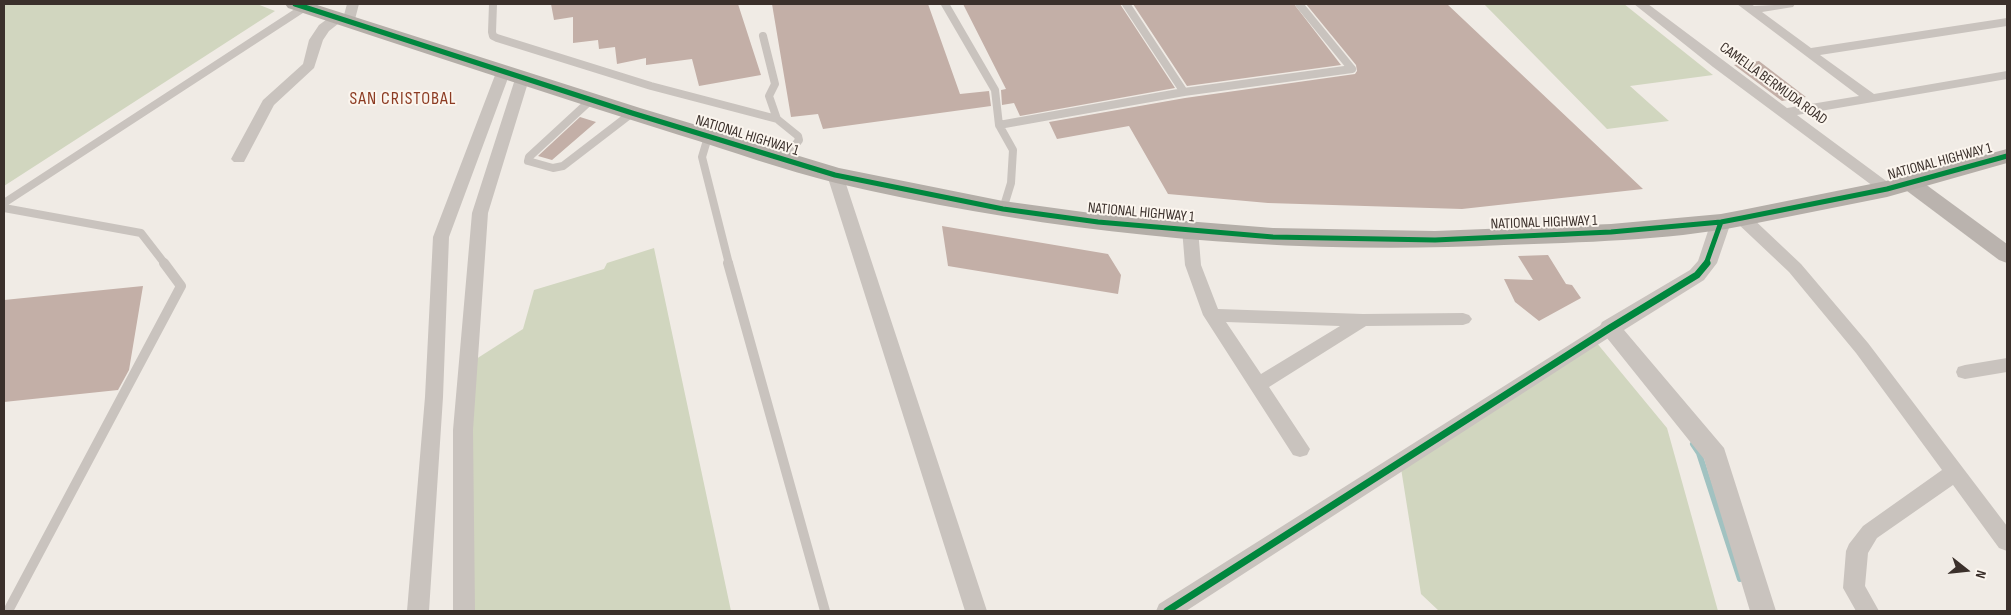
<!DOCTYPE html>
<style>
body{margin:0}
#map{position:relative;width:2011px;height:615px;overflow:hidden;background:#f0ebe5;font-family:"Sofia Sans Condensed",sans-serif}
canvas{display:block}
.frame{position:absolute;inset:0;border:5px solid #3b302b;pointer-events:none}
.north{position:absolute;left:1941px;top:545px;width:50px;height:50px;-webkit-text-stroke:4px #fbf5ee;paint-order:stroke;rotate:106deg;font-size:14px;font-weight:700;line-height:20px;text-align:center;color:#3b302b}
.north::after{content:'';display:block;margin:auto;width:18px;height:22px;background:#3b302b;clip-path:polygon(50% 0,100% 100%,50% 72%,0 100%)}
</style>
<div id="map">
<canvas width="2011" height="615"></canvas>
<div class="frame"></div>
<div class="north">N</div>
</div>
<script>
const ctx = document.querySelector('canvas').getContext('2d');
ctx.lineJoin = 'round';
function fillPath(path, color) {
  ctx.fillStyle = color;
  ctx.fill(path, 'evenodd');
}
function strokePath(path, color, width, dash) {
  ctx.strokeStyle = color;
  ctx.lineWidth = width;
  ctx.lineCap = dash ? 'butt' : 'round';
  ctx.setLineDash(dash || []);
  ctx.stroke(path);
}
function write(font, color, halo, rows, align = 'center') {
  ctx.font = font + ' "Sofia Sans Condensed",sans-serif';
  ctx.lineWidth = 4;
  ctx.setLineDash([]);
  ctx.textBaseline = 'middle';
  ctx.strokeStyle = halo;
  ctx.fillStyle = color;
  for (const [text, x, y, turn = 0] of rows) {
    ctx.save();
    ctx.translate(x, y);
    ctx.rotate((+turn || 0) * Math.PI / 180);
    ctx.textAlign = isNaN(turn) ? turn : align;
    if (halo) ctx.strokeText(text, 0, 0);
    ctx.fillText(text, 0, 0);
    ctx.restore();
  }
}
const green = new Path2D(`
 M4 4H257L275 11 4 186Z
 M1484 4H1624L1713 75 1630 86 1669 121 1607 129Z
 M654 248 731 611H471L469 555 473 361 523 329 534 290 604 269 607 263Z
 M1596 342 1667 428 1718 611H1439L1421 594 1400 462Z`);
const stream = new Path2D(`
 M1693 444 1699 453 1740 579`);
const building = new Path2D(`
 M551 4H738L761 75 699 86 692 59 646 65V58L617 64 615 47 599 49 598 40 573 43V17L554 20Z
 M772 4H928L960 94 989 91 991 106 823 129 818 114 791 117Z
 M963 4H1120L1175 88 1020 116 1014 103 1002 105 1001 90 1006 89Z
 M1133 4H1294L1341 65 1187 86Z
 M1306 4H1447L1643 189 1462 209 1268 203 1168 194 1129 126 1057 139 1049 122 1185 98 1355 74 1357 71 1356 65Z
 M1759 61 1806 97 1782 101 1734 65Z
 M580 117 596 122 552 160 538 156Z
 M942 226 1108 254 1121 275 1118 294 948 266Z
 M1548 255 1566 284 1572 285 1581 298 1539 321 1515 302 1504 279 1533 280 1518 256Z
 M143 286 129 370 118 390 4 402V300Z`);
const serviceFar1 = new Path2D(`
 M493 4 492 32 493 36 497 38 651 86 777 119
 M945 4 995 90 999 125 1013 150 1011 183 1003 209
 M1126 4 1184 92
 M1299 4 1352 69
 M763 36 775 84 769 96 777 119 798 136 799 140 784 160
 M592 99 529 157 528 161 553 168 563 166 632 113
 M999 125 1184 92 1352 69
 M708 137 702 157 729 264
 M4 203 305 7
 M4 208 141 233 165 264`);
const service = new Path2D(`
 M728 263 825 611
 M8 611 181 286 164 263`);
const minor = new Path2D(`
 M347 4H359L354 23 349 24 343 20 329 31 323 40 314 68 274 105 244 162H234L231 159 263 100 303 64 309 40 319 25 334 14 344 15Z
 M1634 4H1648L1787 108 1859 96 1737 4H1751L1754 6 1795 4 1793 7 1762 12 1811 48 2007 18V26L1820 55 1874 94 2007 71V79L1797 115 1893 186 1895 189 1893 192H1881L1713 67Z
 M504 66 511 70 449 237 443 397 429 611H407L425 397 433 237 497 70Z
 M523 72 530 76 488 213 473 430 475 611H453V430L472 213 516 76Z
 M835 170 840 172 843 175 987 611H965L827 175 830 172Z
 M1742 213 1748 214 1801 264 1868 343 2007 526V551L1999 548 1953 485 1877 538 1868 553 1865 586 1879 611H1856L1843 588 1846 551 1849 544 1863 526 1942 470 1856 353 1789 272 1736 222 1734 218 1736 214Z
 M1190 224 1196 225 1198 229 1201 265 1218 309 1363 314 1463 313 1469 315 1472 319 1469 323 1463 325 1366 326 1269 387 1310 449 1307 455 1300 457 1293 455 1203 315 1185 265 1182 229 1184 225ZM1226 322 1340 326 1261 374Z
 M1610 322 1616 323 1619 328 1616 333 1186 611H1156L1159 604 1604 323Z
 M2007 358V372L1965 379 1958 377 1956 372 1958 367 1965 365Z`);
const tertiary = new Path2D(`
 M1721 216 1728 217 1731 222 1717 263 1704 280 1624 330 1724 448 1776 611H1750L1704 459 1599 328 1602 322 1690 270 1698 261 1711 222 1714 217Z`);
const secondary = new Path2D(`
 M1910 176 1917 178 2007 244V263L1999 260 1903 188 1899 183 1903 178Z`);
const trunk = new Path2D(`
 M285 4H314L640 108 839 168 1003 201 1098 214 1273 228 1435 231 1611 224 1721 214 1742 210 1886 181 2007 149V163L1887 197 1742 226C1664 241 1583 242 1504 245 1280 256 1054 234 836 183 783 170 731 151 679 135 548 94 418 51 288 8Z`);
const cyclewayFar1 = new Path2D(`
 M295 4 632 113 835 175 1003 209 1098 222 1273 237 1435 240 1611 232 1721 222 1742 218 1887 189 2007 156
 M1706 264 1721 222`);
const cycleway = new Path2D(`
 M1167 611 1610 328 1697 275 1707 263`);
const streetNames = [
 ["CAMELLA BERMUDA ROAD",1773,84,36],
 ["NATIONAL HIGHWAY 1",747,136,17],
 ["NATIONAL HIGHWAY 1",1940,162,-15],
 ["NATIONAL HIGHWAY 1",1141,213,5],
 ["NATIONAL HIGHWAY 1",1544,223,-2]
];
const quarterNames = [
 ["SAN CRISTOBAL",403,99]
];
fillPath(green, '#d1d6bf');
strokePath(stream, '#a1c2c1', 6);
fillPath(building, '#c3afa7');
strokePath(serviceFar1, '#c9c3be', 8);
strokePath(service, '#c9c3be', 10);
fillPath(minor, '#c9c3be');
fillPath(tertiary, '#c9c3be');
fillPath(secondary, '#bab3ae');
fillPath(trunk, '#b4aea8');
strokePath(cyclewayFar1, '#00873e', 5);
strokePath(cycleway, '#00873e', 7);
write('15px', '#3b302b', '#fbf5ee', streetNames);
ctx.letterSpacing = '1px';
write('18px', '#8c3b22', '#fbf5ee', quarterNames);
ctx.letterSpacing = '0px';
</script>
